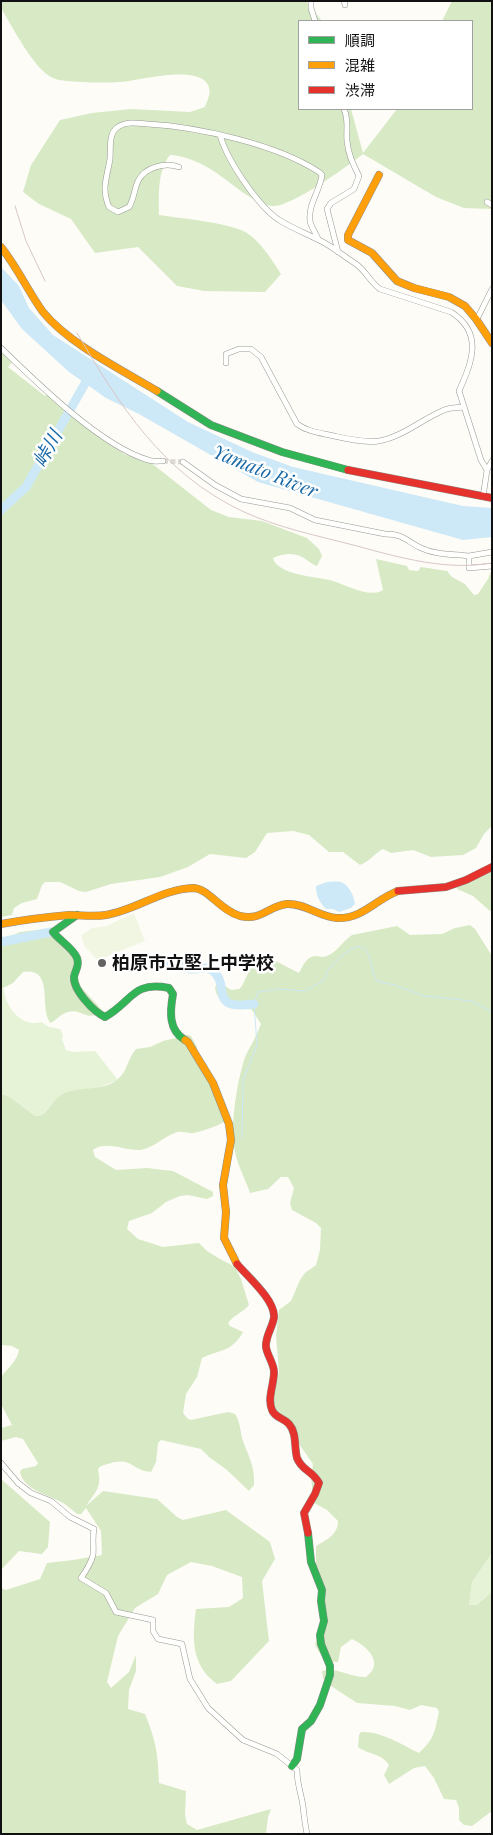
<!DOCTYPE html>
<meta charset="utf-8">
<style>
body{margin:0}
#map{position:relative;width:493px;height:1835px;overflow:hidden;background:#fdfcf7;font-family:"Playfair Display","Noto Sans JP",serif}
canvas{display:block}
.frame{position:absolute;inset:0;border:2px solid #111;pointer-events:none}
.legend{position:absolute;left:298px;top:20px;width:175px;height:90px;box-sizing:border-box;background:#fff;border:1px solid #a0a0a0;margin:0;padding:6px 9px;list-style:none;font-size:15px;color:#111}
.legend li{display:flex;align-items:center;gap:10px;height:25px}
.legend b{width:25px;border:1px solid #a0a0a0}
</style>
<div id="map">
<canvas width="493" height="1835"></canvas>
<div class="frame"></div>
<ul class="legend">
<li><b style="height:6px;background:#30b455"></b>順調</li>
<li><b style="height:6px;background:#ff9f0a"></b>混雑</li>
<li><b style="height:6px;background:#e5322d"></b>渋滞</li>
</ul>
</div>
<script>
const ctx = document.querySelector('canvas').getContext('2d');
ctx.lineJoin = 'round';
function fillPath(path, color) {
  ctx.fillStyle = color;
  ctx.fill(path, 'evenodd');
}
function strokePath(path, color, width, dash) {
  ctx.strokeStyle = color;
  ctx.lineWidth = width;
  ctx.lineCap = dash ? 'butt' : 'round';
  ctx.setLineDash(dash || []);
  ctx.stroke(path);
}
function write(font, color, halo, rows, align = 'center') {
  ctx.font = font + ' "Playfair Display","Noto Sans JP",serif';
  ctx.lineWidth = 5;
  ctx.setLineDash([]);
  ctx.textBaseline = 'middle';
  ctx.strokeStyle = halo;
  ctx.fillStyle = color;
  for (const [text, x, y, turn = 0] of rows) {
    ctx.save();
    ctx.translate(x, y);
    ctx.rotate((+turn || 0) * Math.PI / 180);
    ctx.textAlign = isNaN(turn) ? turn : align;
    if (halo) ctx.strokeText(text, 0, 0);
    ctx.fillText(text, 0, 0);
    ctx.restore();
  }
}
const green = new Path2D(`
 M1 989H4C5 1007 22 1028 41 1022L49 1027 60 1029 63 1035 62 1039 66 1050 73 1052 95 1051 118 1080 98 1088 62 1094 42 1115 35 1116 10 1097 1 1094Z
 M492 1553V1592L475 1605H469L472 1582Z`);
const forest = new Path2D(`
 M1 1H306L322 21H299V109H351L363 153 397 109H472V21H442L452 1H492V209L464 208 436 197 363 154C348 166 289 209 271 206 253 203 230 182 215 172 204 164 183 155 170 155 157 171 159 196 159 215 179 218 232 223 247 233 262 243 271 259 281 274L265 292 204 291 177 286 138 247 95 253 71 219 39 204 23 192 31 165 60 120 92 113 131 109 190 112 205 107C208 99 213 90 206 82 192 66 140 80 121 82 108 83 63 83 53 78 34 70 12 26 1 8Z
 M1 352 13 361 8 367 45 396 48 394 124 454 150 462 211 510 229 517 262 521 307 538 319 549 322 556 317 566C311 564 308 560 302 557 292 552 283 554 273 558 277 575 317 577 330 580 344 584 370 599 383 590L376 559 407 566 409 570 418 571 421 567 447 571 452 577 465 584 474 595 478 594 488 579 492 569V826L484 834 476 848 463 855 431 857 413 850 391 853 383 849C375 853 369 862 360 865L343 852H329L309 835 293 831 267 833 255 852 246 858 210 854 188 867 160 877 111 884 86 892 79 891 60 882H45L42 885 37 899 22 903 14 908 12 915 1 917Z
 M492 870V911H490L473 896 457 889V886Z
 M470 925 475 929 492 956V1553L472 1582 469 1605H476L492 1592V1811L472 1826 464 1825 459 1820V1808L456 1800 444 1799 434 1778 425 1766 414 1768 389 1784 384 1775 389 1765C381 1753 369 1755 358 1747L359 1735 361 1732C382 1731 400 1744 419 1753 435 1738 434 1733 439 1712L437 1708 421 1705 410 1710 395 1706 357 1703 328 1684 323 1678 322 1671C337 1667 351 1678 366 1677 385 1663 367 1646 352 1639L341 1647 338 1662C327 1663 319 1655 315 1644L324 1624 316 1570V1546C326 1540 338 1535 338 1521L327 1510 314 1503 311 1478 313 1464 299 1444 298 1436 289 1425 282 1421 274 1408 273 1401 279 1372 276 1335 279 1310 291 1301 300 1280 305 1273 316 1265 320 1250 321 1228 316 1223 292 1210 290 1203 294 1188 288 1177H281L268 1189 250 1193C245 1178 236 1163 234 1146 230 1126 238 1074 246 1055 251 1045 257 1035 261 1024L252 1010C239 1003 217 1009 215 987L219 982 231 990 239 989 242 986 258 952 299 973C303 966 306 957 315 956 320 956 322 958 327 956 337 952 343 941 352 935L397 926 410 935 442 934 455 928Z
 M45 929 57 932 81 959 77 975 81 987 103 1011C85 1023 83 1008 68 1012 60 1014 56 1021 50 1023 48 1019 46 1015 46 1011 43 995 49 968 23 972L13 983 1 989V940L20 932Z
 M188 1035 191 1036 197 1047V1054L225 1118 224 1122C217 1126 203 1131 194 1133 188 1134 182 1130 175 1133 163 1137 154 1148 140 1150 125 1151 106 1140 93 1150L95 1157 116 1170 147 1168 173 1171 213 1192V1196L207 1199 188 1195 180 1196 166 1202 152 1213 129 1221 127 1229 138 1239 163 1247 199 1243 207 1251 220 1259 230 1264 236 1269 241 1279 249 1305C243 1312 234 1315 228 1323L230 1326 243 1332C232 1352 221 1349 202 1358L197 1377 186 1394 183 1413 188 1419 191 1420 228 1412 235 1414C240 1422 240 1429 242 1438 248 1456 255 1465 254 1485L249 1491 227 1470 209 1457 201 1449 161 1440 158 1443 156 1462 151 1472C130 1470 133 1456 108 1464 104 1465 101 1465 98 1469 102 1488 96 1491 86 1506L103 1491 157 1499 177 1517 183 1520 226 1510 270 1542 275 1559 262 1581 269 1641 231 1681 217 1684C191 1665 192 1639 196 1609L229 1607 243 1598 242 1577 212 1566 191 1562 167 1575 158 1594 135 1608 118 1636 107 1682 111 1688 129 1672 136 1655V1671L129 1690 128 1709 145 1714C156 1741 158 1754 159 1783L186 1791 185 1815 187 1824 197 1830 271 1809 268 1817 266 1834H1V1588L6 1590 40 1579 47 1563 73 1560 102 1555 101 1531 86 1508 81 1514H77C72 1510 67 1505 61 1502 46 1494 24 1490 20 1472L22 1469 36 1466 38 1463 36 1460 23 1439 16 1437 1 1441V1428L12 1425 1 1404V1377C8 1368 17 1361 19 1350L12 1346 1 1345V1094L10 1097 35 1116 42 1115C50 1109 53 1100 61 1095 78 1085 102 1093 118 1079 127 1072 128 1058 136 1049L150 1047 163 1041Z
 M1 1479 50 1522 48 1547 42 1554 19 1551 1 1570Z`);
const pitch = new Path2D(`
 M134 913 145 941 98 960 85 947 81 935 92 928 107 926Z`);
const water = new Path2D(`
 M1 267 19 286 29 308 53 335 188 422 252 452 293 467 463 506 492 508V537L463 540 258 482 139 414 106 398 69 372 22 329 1 300Z
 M327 882C331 882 337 881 341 882 349 885 354 896 355 904L351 908 339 912 333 909H326C319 902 316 895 316 886Z`);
const stream = new Path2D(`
 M242 1139 243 1080 257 1045 254 1004 258 992 279 989 304 991 314 986 324 980 328 970 339 958 351 949 359 946C375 952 368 969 377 981L394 985 424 996 472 1001 492 1012`);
const river = new Path2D(`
 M1 510 26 487 87 380
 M1 942 51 932
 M130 967C142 962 156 957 168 961 175 963 183 968 190 969 199 970 205 965 213 971 231 985 207 1011 254 1004`);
const streetTunnel = new Path2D(`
 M163 461 183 462`);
const street = new Path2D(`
 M311 1V8L315 21
 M344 1 345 5
 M220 135C227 160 257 205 279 220 292 228 307 234 321 241 333 247 345 257 356 264 366 271 370 282 380 289L451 312C484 333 472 362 459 391L481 460 487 470
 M179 167C165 162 145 167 138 181 134 190 134 199 129 207L118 212 109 207C101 188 107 178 110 159 111 149 108 133 118 127 126 121 138 123 148 124 198 127 276 144 319 172L322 175C320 191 308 204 310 221 311 227 316 233 318 239
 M487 202 492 205
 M338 252 327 209 331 203 354 189 359 176C353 164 348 154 347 141 346 129 349 120 344 109
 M477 319 492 289
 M1 348C37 383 101 446 148 460 153 462 158 461 163 461
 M226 363V354L239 349H251L261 357 297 424C308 432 321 433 334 436 348 439 365 443 379 441 402 437 421 420 442 411 449 407 457 408 464 407
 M183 462 215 485 241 499 290 508 315 520 385 534C404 534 406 541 421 548 436 555 453 554 469 556V568L492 566
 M483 497 487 470 492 461
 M469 556 492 552
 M1 1463 18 1483 31 1493 51 1501 70 1517 94 1529C92 1538 94 1547 93 1555 91 1563 86 1571 81 1578L106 1593 116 1612 153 1620V1631L158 1639 182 1644 190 1679 208 1708 243 1740 277 1754 297 1770C297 1784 301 1793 303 1806 304 1816 305 1824 307 1834`);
const fast = new Path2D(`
 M157 391 211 425 282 452 348 470
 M77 915 53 932C60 941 73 948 77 958 80 966 75 970 74 977 73 990 94 1012 105 1017 133 1001 132 981 169 988L173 994C170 1011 168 1030 185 1040
 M292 1766 297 1759 302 1729 311 1721 320 1705 330 1675V1666L321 1644 320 1635 324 1621 321 1601 322 1590 311 1562 308 1533`);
const slow = new Path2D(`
 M379 175 348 235V240L372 253 397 281 414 288 449 297 465 306 476 319 492 343
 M1 247C17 267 28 291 43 312 69 344 122 370 157 391
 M1 924C23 920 46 917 69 915 81 915 94 917 106 915 136 910 162 889 193 888 208 888 221 911 240 916 262 921 268 906 287 904 305 903 319 917 337 918 363 919 376 899 398 891
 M185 1040 188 1042 213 1083 229 1124 231 1140 223 1185 226 1212 224 1238 237 1264`);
const jam = new Path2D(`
 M348 470 492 498
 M398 891 446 887 466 880 492 867
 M237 1264C248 1277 275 1300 274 1317 273 1327 265 1336 266 1347 267 1355 274 1364 274 1372 274 1385 267 1398 272 1410 275 1418 284 1418 289 1424 297 1433 294 1447 297 1458 302 1471 312 1470 319 1483L315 1494 304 1513 308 1533`);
const rail = new Path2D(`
 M15 206 26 241 45 281
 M77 333C120 406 162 473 242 511 278 528 319 536 357 546 401 558 447 571 492 563`);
const markers = [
 [102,963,5,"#646362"]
];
const poiNames = [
 ["柏原市立堅上中学校",112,963]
];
const waterNames = [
 ["峠川",48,449,-61],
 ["Yamato River",265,472,22]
];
fillPath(green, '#e7f3d7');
fillPath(forest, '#d8eac5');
fillPath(pitch, '#f0f6e1');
fillPath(water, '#cde8f7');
strokePath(stream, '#cde8f7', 1);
strokePath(river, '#cde8f7', 9);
strokePath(streetTunnel, '#dad9d4', 5, [5, 2.5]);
strokePath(street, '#979795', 6);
strokePath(fast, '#8e8d8b', 8);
strokePath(slow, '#8e8d8b', 8);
strokePath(jam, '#8e8d8b', 8);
strokePath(street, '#fffffe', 5);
strokePath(fast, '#30b455', 7);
strokePath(slow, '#ff9f0a', 7);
strokePath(jam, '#e5322d', 7);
strokePath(rail, '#d9c6c7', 1);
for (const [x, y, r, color] of markers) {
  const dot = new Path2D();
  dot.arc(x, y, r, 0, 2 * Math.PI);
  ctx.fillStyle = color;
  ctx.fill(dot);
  strokePath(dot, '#fff', 2);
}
write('bold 18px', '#111', '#fff', poiNames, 'left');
write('italic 19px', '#1768a6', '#fff', waterNames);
</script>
